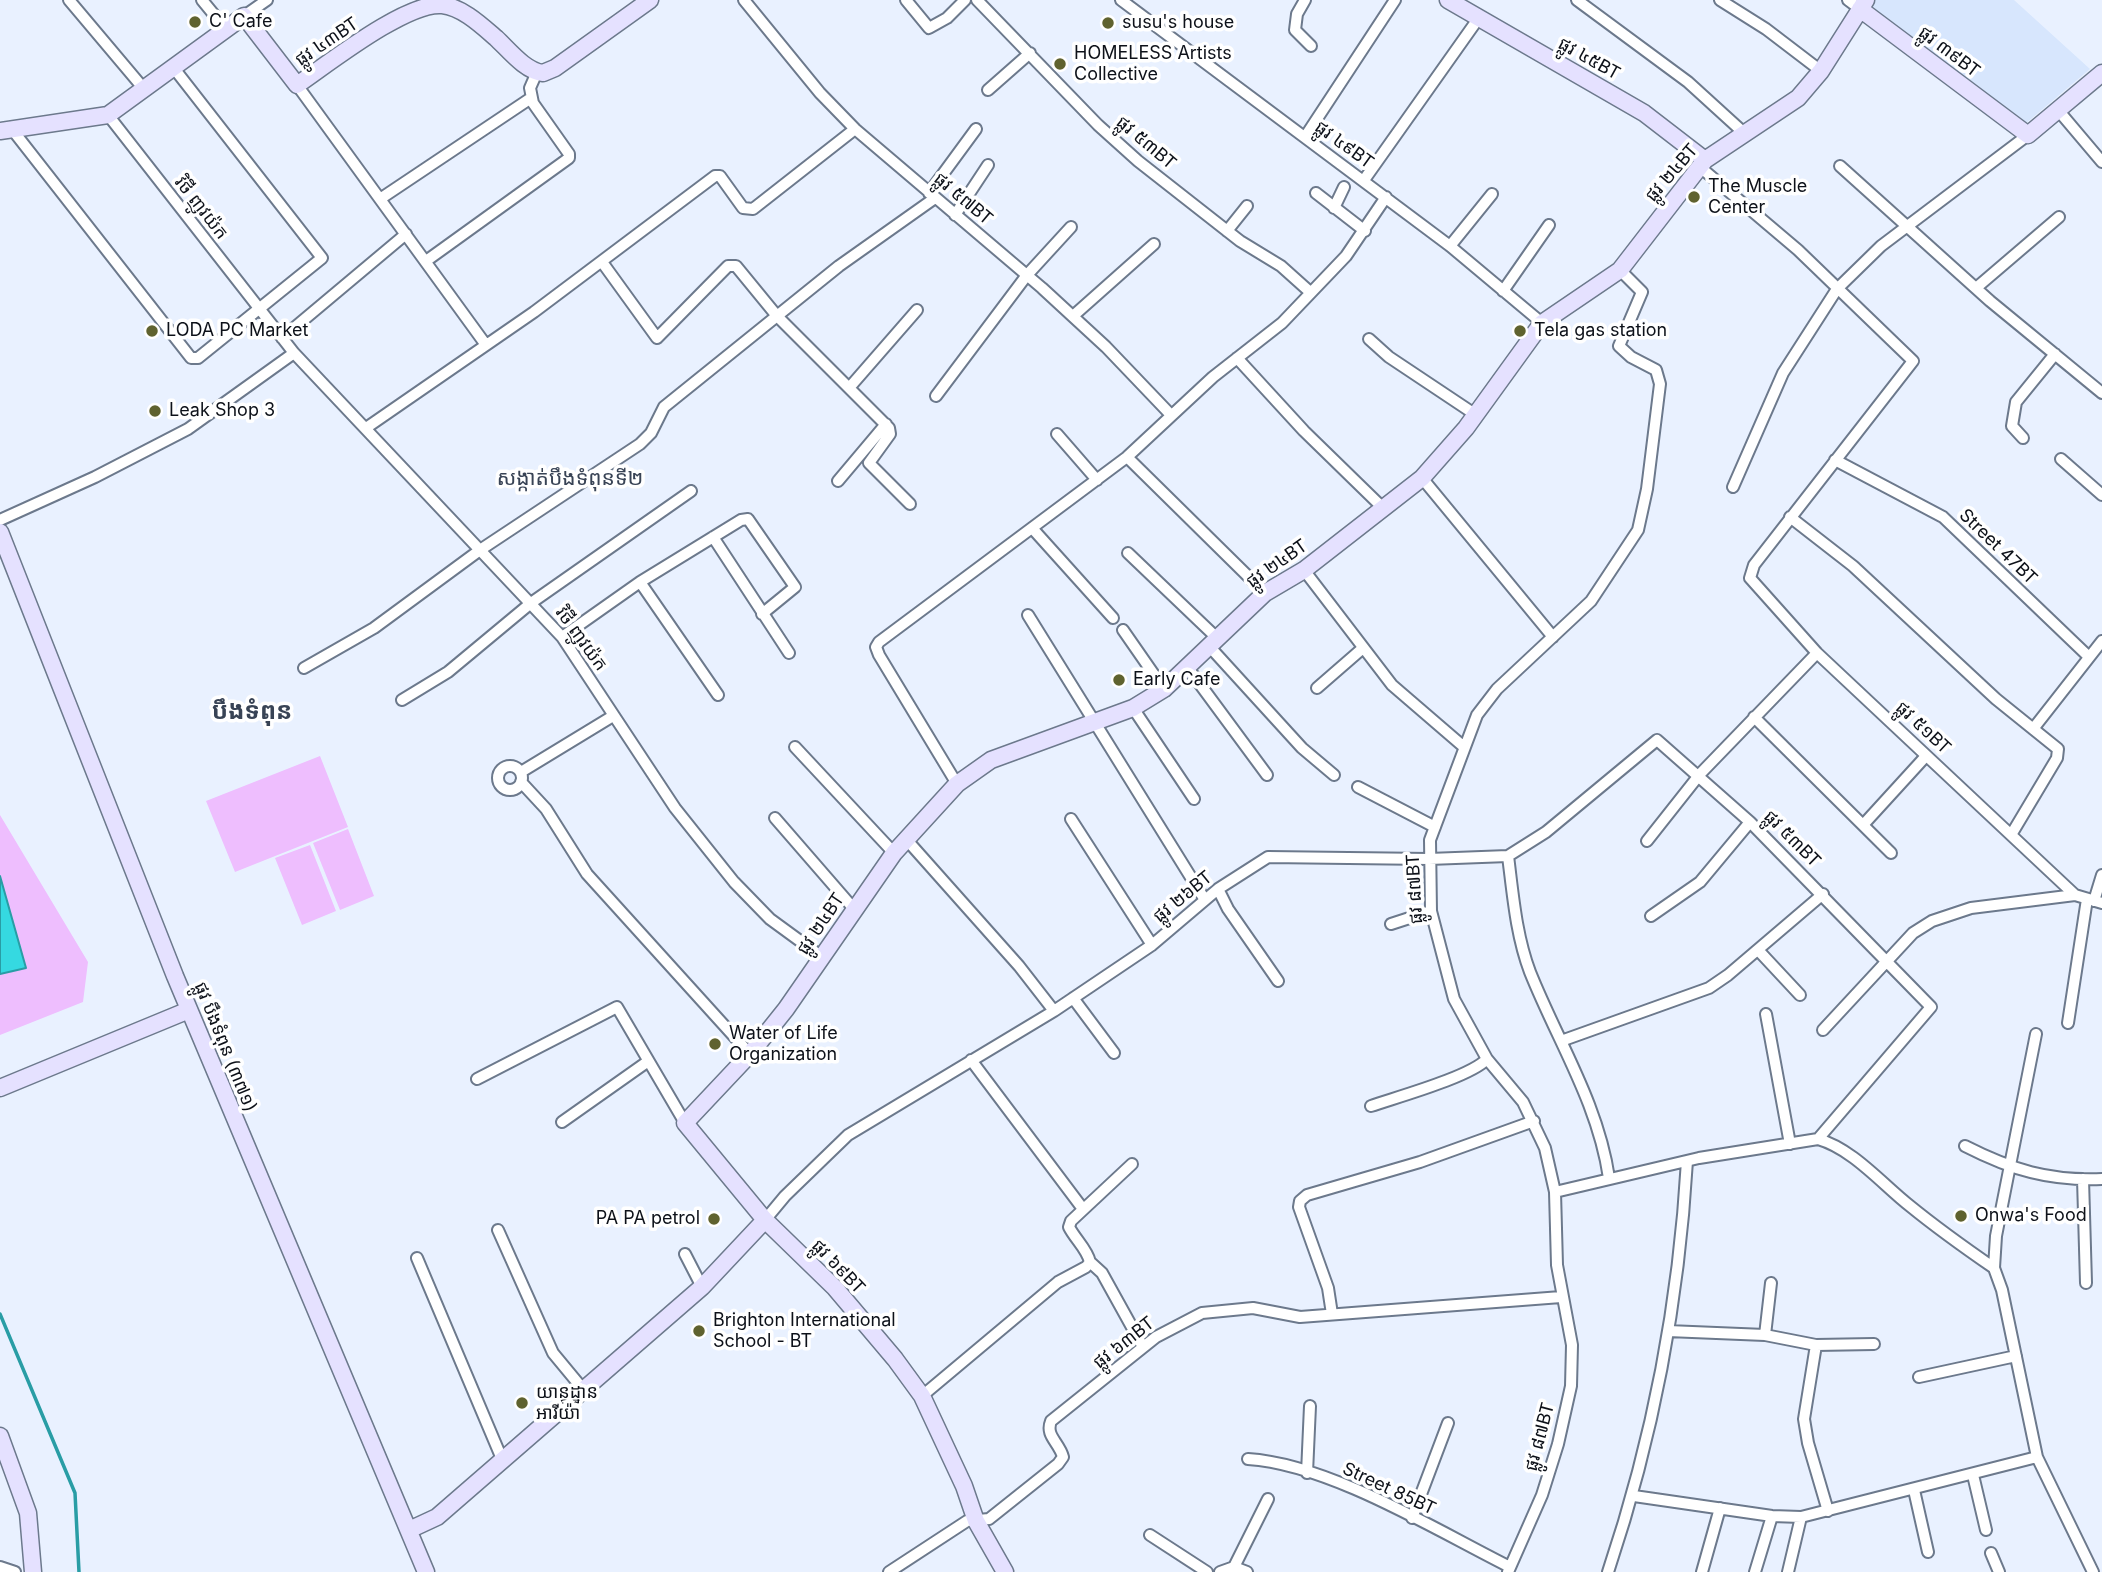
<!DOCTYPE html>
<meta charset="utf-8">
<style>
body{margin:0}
canvas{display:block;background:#e9f1ff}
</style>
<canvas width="2102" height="1572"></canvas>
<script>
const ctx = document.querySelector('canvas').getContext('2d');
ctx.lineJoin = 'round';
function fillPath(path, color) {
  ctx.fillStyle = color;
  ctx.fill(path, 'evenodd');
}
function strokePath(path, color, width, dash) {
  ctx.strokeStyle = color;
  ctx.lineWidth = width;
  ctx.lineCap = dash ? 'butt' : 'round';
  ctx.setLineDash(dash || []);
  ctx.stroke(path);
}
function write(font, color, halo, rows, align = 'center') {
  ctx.font = font + ' Inter,"Noto Sans Khmer",sans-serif';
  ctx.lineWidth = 7;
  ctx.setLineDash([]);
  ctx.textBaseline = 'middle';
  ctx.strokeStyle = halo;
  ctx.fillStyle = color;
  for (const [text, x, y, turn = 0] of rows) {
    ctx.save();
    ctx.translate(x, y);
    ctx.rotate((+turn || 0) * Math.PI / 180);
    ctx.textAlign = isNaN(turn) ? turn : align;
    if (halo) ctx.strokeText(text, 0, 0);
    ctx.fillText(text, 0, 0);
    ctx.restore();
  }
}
const built = new Path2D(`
 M1875 0H2014L2090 69 2025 124 1870 8Z`);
const green = new Path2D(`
 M320 756 348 827 235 872 206 801Z
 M0 815 88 962 83 1002 0 1035Z
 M348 829 374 896 340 910 313 843Z
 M310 845 336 911 302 925 275 858Z`);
const water = new Path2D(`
 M0 876 26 968 0 974Z`);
const stream = new Path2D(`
 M0 1314 75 1493 79 1572`);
const street = new Path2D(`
 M69 0 144 89
 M202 0 225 28
 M744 0 820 93 855 129 1042 288 1106 347 1171 415
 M906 0 929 28 947 18 965 0
 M977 0 1098 125 1138 161 1240 241 1281 266 1310 292
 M1121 0 1450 246 1542 323
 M1305 0 1297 14 1295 30 1311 46
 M1577 0 1688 82 1744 133
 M1720 0 1766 29 1821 71
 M1848 0 1860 9
 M244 16 267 0
 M297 85 486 345
 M988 90 1030 53
 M2058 110 2102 162
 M108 115 294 353 562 637 675 808 734 882 770 919 822 957
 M11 128 191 358H198L322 258 173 67
 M1305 137 1395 0
 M1840 166 1990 301 2102 393
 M1700 167 1798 250 1913 361 1754 565 1750 578 1817 653 2075 895
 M1364 180 1478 19
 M929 193 976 129
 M1316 193 1365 231
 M380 199 531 98
 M1334 208 1344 187
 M955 215 988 165
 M1227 231 1247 206
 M1450 246 1492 194
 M426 261 569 158V154L533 103 530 88 537 72
 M602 262 657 338 728 266H736L777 316 889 428 890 434 869 463 910 504
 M1976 288 2059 217
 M1503 291 1549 225
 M1073 316 1154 244
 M282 338 406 234
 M1369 339 1389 357 1476 415
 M1237 358 1304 431 1384 509
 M849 388 917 310
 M936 396 1027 275 1071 227
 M366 428 534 312 715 176H720L743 208 753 209 855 129
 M1057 434 1097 480
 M2023 438 2012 426 2016 402 2055 354
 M1127 457 1265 593
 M2061 459 2102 495
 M1835 460 1943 517 2088 656
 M1422 478 1553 637
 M838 481 886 424
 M1733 487 1783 373 1837 289 1881 246 2028 135
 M1790 517 1853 566 1996 699 2058 749 2057 758 2011 835
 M0 520 95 477 188 429 294 353
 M1032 528 1113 618
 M713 537 789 653
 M1128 553 1217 638
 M1304 570 1392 685 1464 747
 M640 582 718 695
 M1028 615 1205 900
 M1123 630 1164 689
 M562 637 640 582 741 520 748 519 795 587 762 614
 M1209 646 1302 748 1334 775
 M304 668 374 628 480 550 640 444 651 433 664 407 839 266 935 198
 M1188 668 1267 775
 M1317 688 1363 648
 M402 700 448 672 531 603 691 491
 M1133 708 1194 799
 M1754 717 1891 853
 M2033 729 2102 641
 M795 747 894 853
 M498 778a12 12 0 1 1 24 0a12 12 0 1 1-24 0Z
 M521 772 613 716
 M521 782 546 809 587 874 750 1054
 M957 784 879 655 876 647 879 642 1127 457 1213 377 1282 323 1346 256 1386 197
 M1358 787 1435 827
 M775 818 854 909
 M1071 819 1152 945
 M1863 825 1926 756
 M906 839 1019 966 1054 1011
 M1647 841 1700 774 1817 653
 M1508 856C1513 895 1516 935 1530 972 1558 1042 1598 1103 1609 1178
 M1218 889 1228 909 1278 981
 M2094 901 2102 875
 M1651 916 1700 882 1750 822
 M1391 924 1431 911
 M1758 950 1800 995
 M1073 998 1114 1053
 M1766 1014 1790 1144
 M2068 1023 2087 899
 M1823 1030 1913 933 1932 921 1971 908 2075 895 2102 903
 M2036 1034 1996 1236 1994 1268 2002 1290 2037 1457 2093 1572
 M1561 1041 1709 988 1728 975 1823 894
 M971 1060 1083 1209
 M477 1079 617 1007 685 1123
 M1371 1106C1397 1097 1470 1077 1487 1059
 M562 1122 647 1062
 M1965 1146C2012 1170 2049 1181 2102 1179
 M2083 1179 2086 1283
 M1555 1192 1699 1158 1818 1139C1853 1149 1882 1184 1910 1206 1937 1228 1965 1248 1994 1268
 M765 1220 785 1196 848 1135 1054 1011 1152 945 1218 889 1268 857 1429 859 1508 856 1546 832 1657 740 1750 822 1931 1007 1818 1139
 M498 1230 553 1353 582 1388
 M685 1254 702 1287
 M417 1258 502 1459
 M1090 1262 1102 1273 1143 1347
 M1332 1314 1328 1288 1299 1207 1300 1201 1307 1195 1420 1162 1534 1121
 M1668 1331 1765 1335 1816 1345 1874 1344
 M1765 1335 1771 1283
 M1816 1345 1804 1419 1808 1443 1828 1511
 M1919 1377 2016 1356
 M922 1396 1058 1282 1086 1267 1090 1262C1087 1249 1075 1239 1069 1227L1071 1221 1132 1164
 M1248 1459C1329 1464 1436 1530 1510 1567
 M1307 1473 1310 1406
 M1973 1475 1986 1530
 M1914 1490 1928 1552
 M1634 1496 1772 1516 1801 1517 2037 1457
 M1412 1518 1448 1423
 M1150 1535 1207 1572
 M1991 1553 1999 1572
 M0 1567 15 1572
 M1234 1567 1268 1499
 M889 1572 967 1521 989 1519 1058 1464 1063 1457C1059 1442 1045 1436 1051 1421L1156 1337 1202 1313 1253 1308 1300 1317 1561 1297
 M1220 1572 1234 1567 1247 1572
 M1508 1572 1542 1495 1558 1444 1571 1386 1572 1345 1557 1265 1555 1192 1545 1148 1523 1102 1487 1059 1454 999 1431 911 1430 840 1477 715 1497 689 1591 601 1638 530 1647 489 1660 384 1656 370 1631 357 1619 346 1642 292 1620 270
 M1608 1572C1653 1438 1679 1302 1687 1161
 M1702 1572 1720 1508
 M1755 1572 1772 1516
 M1788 1572 1801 1517`);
const secondary = new Path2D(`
 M1448 0 1644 113 1705 160
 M1860 9 2028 135 2102 73
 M0 131 108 115 244 16 297 85C328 64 406 2 442 5 462 7 481 25 496 38 509 50 525 71 543 73L555 68 650 0
 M0 532 175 976 426 1572
 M0 1088 189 1010
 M0 1436 28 1513 33 1572
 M409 1530 437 1517 702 1287 765 1220
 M1005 1572 976 1521 964 1486 922 1396 895 1359 835 1288 765 1220 685 1123 750 1054 786 1009 894 853 957 784 991 760 1133 708 1164 689 1265 593 1304 570 1422 478 1466 428 1542 323 1620 270 1705 160 1798 98 1821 71 1866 0`);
const markers = [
 [195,22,7,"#5f622f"],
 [1108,23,7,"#5f622f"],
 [1060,64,7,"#5f622f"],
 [1694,197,7,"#5f622f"],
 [152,331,7,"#5f622f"],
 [1520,331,7,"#5f622f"],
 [155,411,7,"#5f622f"],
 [1119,680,7,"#5f622f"],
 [715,1044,7,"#5f622f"],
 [1961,1216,7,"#5f622f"],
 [714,1219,7,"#5f622f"],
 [699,1331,7,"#5f622f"],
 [522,1403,7,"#5f622f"]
];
const poiNames = [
 ["C' Cafe",209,22],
 ["susu's house",1122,23],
 ["HOMELESS Artists",1074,54],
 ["Collective",1074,75],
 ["The Muscle",1708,187],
 ["Center",1708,208],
 ["LODA PC Market",166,331],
 ["Tela gas station",1534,331],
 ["Leak Shop 3",169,411],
 ["Early Cafe",1133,680],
 ["Water of Life",729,1034],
 ["Organization",729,1055],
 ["Onwa's Food",1975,1216],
 ["PA PA petrol",700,1219,"right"],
 ["Brighton International",713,1321],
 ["School - BT",713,1342],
 ["យាន្ដដ្ឋាន",536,1393],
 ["អារីយ៉ា",536,1414]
];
const streetNames = [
 ["ផ្លូវ ៤៣BT",327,42,-34],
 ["ផ្លូវ ៣៩BT",1949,52,37],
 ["ផ្លូវ ៤៥BT",1589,59,29],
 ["ផ្លូវ ៥៣BT",1146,143,40],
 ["ផ្លូវ ៤៩BT",1344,145,36],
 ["ផ្លូវ ២៤BT",1672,173,-49],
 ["ផ្លូវ ៥៧BT",963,199,40],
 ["វិថី ញូវយ៉ក",201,208,52],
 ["Street 47BT",1998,547,44],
 ["ផ្លូវ ២៤BT",1277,564,-35],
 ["វិថី ញូវយ៉ក",581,639,54],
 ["ផ្លូវ ៥១BT",1923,728,43],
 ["ផ្លូវ ៥៣BT",1792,839,45],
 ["ផ្លូវ ៨៧BT",1415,889,-93],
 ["ផ្លូវ ២៦BT",1183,897,-39],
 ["ផ្លូវ ២៤BT",821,924,-56],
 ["ផ្លូវ បឹងទំពុន (៣៧១)",225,1047,68],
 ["ផ្លូវ ៦៩BT",838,1267,46],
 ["ផ្លូវ ៦៣BT",1124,1343,-38],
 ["ផ្លូវ ៨៧BT",1540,1437,-75],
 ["Street 85BT",1389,1489,25]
];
const quarterNames = [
 ["សង្កាត់បឹងទំពុនទី២",570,479]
];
const districtNames = [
 ["បឹងទំពុន",252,712]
];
fillPath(built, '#d7e6fd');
fillPath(green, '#eebefe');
fillPath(water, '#35d9e1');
strokePath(water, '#299da5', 2);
strokePath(stream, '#299da5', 3.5);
strokePath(street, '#6c798c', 14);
strokePath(secondary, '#6c798c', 19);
strokePath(street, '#fff', 10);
strokePath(secondary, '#e5e1ff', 16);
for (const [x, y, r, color] of markers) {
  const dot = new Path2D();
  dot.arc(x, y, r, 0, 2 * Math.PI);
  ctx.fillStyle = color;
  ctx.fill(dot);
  strokePath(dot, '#fff', 2.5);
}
write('18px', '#0d1119', '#fff', poiNames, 'left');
write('18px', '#0d1119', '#fff', streetNames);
write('21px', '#384355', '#fff', quarterNames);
write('bold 24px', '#384355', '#fff', districtNames);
</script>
